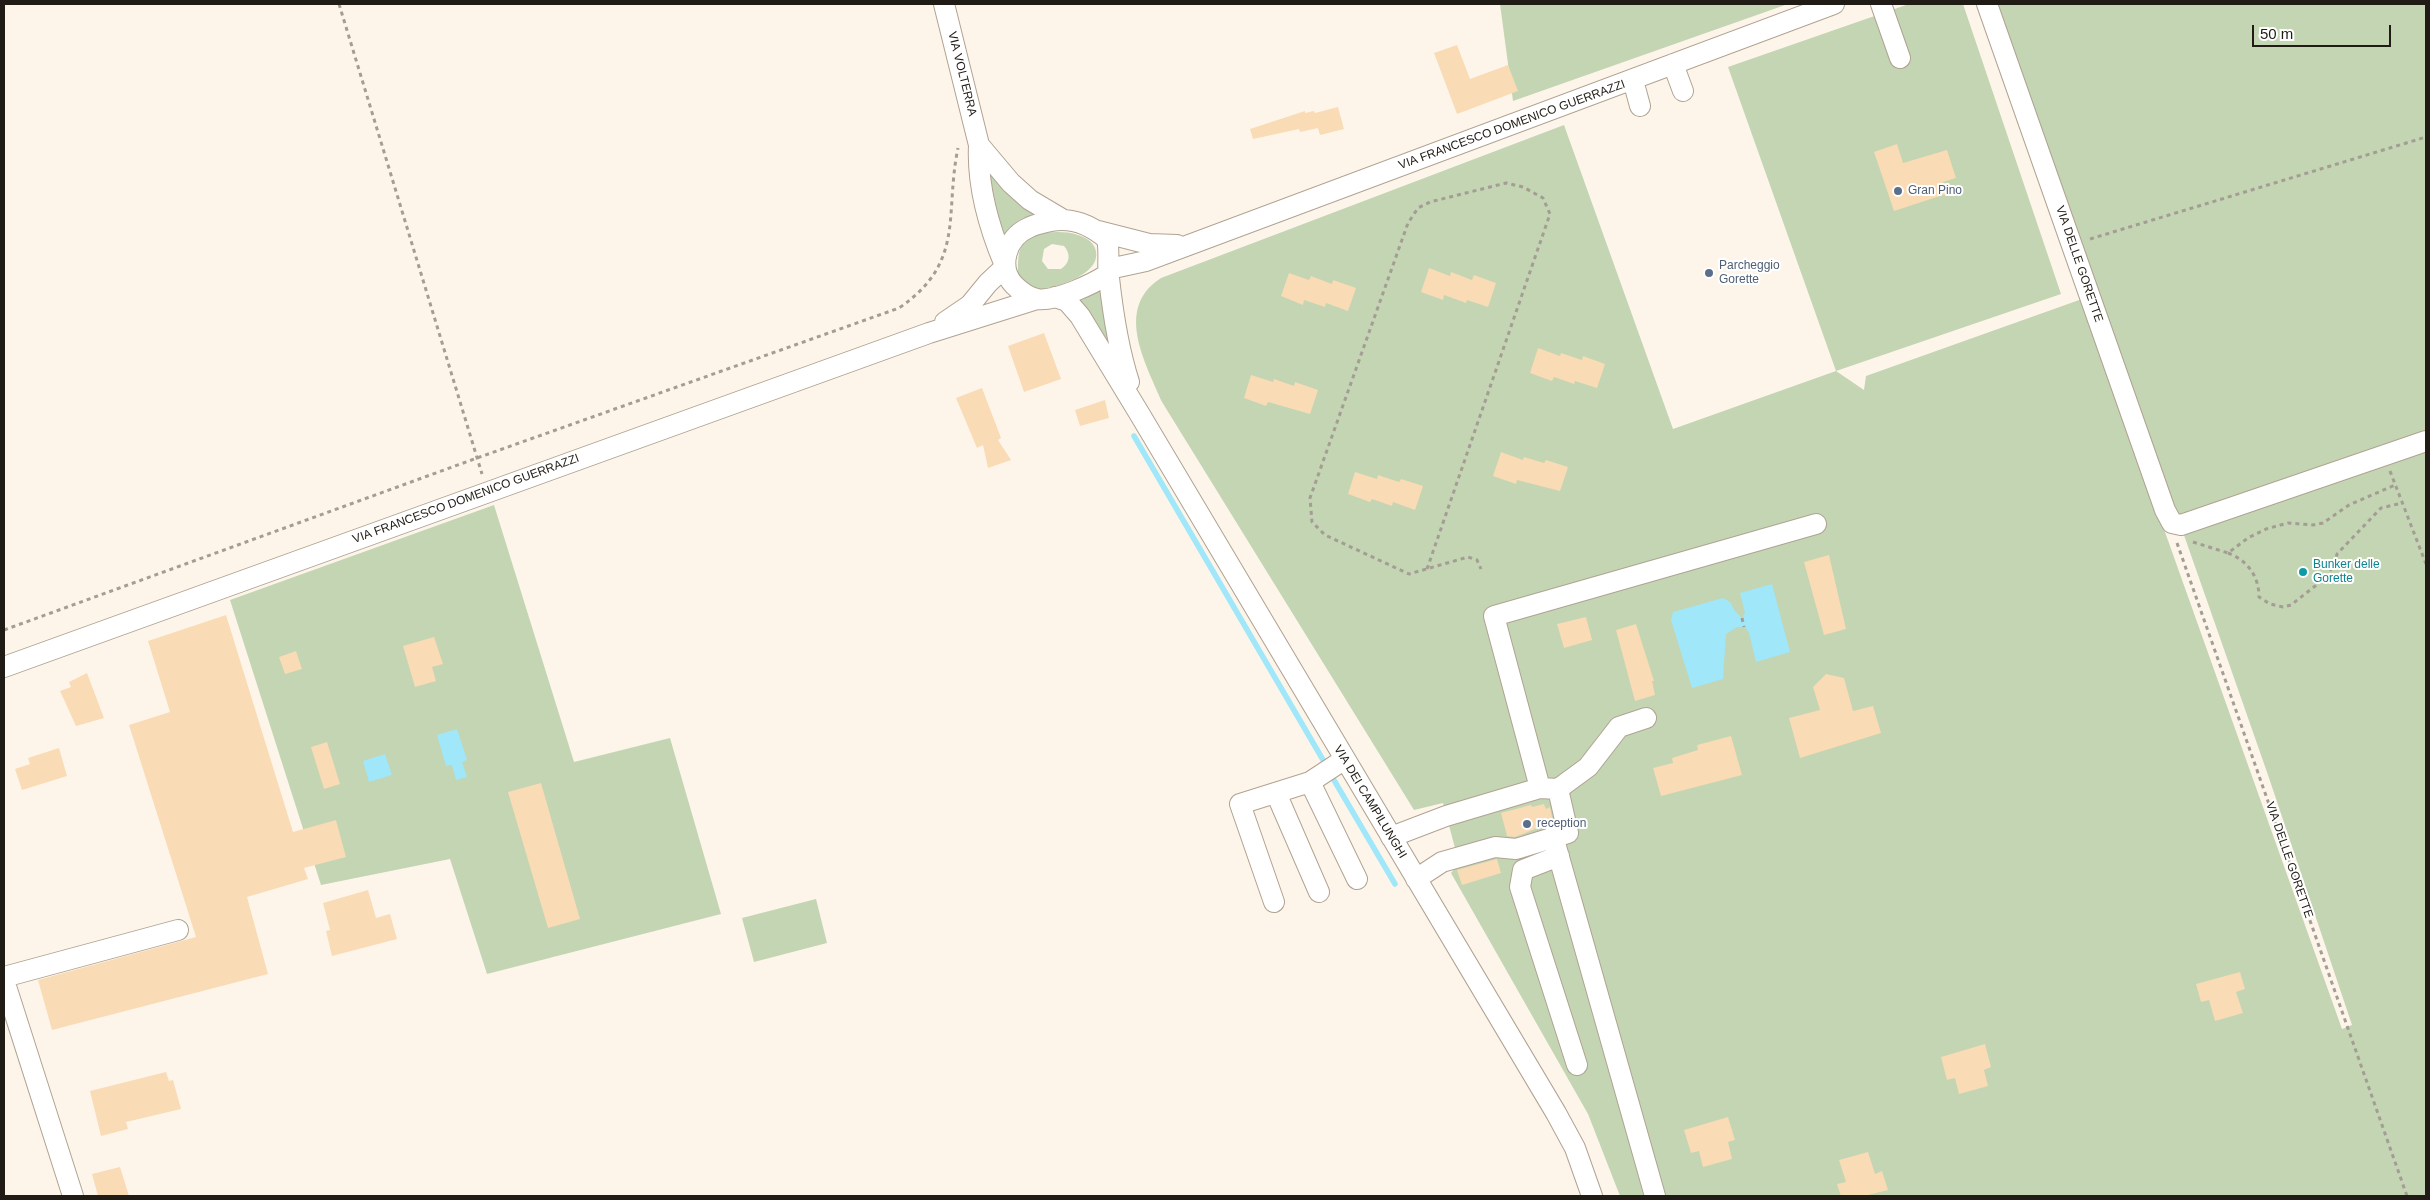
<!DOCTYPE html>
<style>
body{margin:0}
#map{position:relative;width:2430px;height:1200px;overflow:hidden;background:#fef5ea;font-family:Arial,sans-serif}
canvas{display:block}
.frame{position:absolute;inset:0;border:5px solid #201b15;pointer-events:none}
.scale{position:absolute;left:2252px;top:25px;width:139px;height:22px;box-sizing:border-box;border:2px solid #201b15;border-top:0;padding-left:6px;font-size:15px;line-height:18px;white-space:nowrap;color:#201b15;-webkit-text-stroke:4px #fff;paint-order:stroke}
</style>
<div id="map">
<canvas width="2430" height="1200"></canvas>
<div class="frame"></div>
<div class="scale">50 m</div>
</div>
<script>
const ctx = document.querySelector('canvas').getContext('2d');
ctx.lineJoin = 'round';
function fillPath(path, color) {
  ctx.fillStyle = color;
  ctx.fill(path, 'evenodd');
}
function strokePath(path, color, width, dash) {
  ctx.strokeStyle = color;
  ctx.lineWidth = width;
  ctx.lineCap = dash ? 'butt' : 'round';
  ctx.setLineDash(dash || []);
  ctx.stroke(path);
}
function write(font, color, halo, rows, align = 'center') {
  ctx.font = font + ' Arial,sans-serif';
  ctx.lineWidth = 4;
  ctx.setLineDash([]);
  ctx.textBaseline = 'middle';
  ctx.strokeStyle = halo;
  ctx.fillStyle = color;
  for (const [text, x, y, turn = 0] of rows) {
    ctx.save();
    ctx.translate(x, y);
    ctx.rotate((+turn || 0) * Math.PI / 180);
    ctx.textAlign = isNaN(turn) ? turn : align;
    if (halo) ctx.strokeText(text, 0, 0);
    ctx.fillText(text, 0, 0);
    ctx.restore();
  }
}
const green = new Path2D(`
 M1500 4H1788L1513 101Z
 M1909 4H1963L2061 294 1836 371 1864 390 1866 376 2082 299 2342 1029 2352 1025 2268 775 1998 4H2426V1196H1620L1588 1114 1451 873 1459 863 1443 803 1414 810 1162 402C1145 362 1114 308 1161 278L1564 125 1673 429 1836 371 1728 67Z
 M988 170 1037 216C1018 217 1012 224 1004 240Z
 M1032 233C1046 233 1064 230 1078 235 1085 237 1092 241 1095 248 1105 275 1053 288 1034 291L1018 276C1018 258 1017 245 1032 233ZM1052 244 1064 246C1071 254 1070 263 1061 269H1048L1042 261 1044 249Z
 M1103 287 1109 354 1077 297Z
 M494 505 574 762 670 738 721 914 487 974 450 859 321 885 230 600Z
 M816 899 827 943 754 962 742 918Z`);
const water = new Path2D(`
 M1772 584 1790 652 1756 662 1749 633 1745 627H1737L1726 634 1723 679 1692 688 1671 620 1673 612 1723 598 1730 602 1735 611 1742 618 1745 613 1740 593Z
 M457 729 467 760 462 762 467 777 456 780 452 765 446 766 437 735Z
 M385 754 392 775 369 782 363 761Z`);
const stream = new Path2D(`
 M1134 436 1326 765
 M1331 775 1395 884`);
const building = new Path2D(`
 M1457 45 1470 79 1508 65 1518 91 1457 114 1434 53Z
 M1338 107 1344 129 1320 135 1318 128 1300 132 1299 129 1253 139 1250 129 1305 111V113L1314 111 1315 113Z
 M1897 144 1903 163 1947 150 1956 178 1943 182 1946 194 1894 211 1874 152Z
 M1429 268 1450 276 1451 272 1472 280 1474 275 1496 283 1488 307 1467 300 1466 303 1444 295 1443 300 1421 292Z
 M1289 273 1309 280 1311 276 1332 284 1333 280 1356 288 1348 311 1326 303 1325 307 1304 300 1303 305 1281 296Z
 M1044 333 1061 379 1024 392 1008 346Z
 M1538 348 1560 356 1561 353 1582 360 1583 356 1605 364 1597 388 1575 381 1574 384 1554 377 1552 381 1530 373Z
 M1251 375 1273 382 1274 379 1294 386 1295 382 1318 390 1310 414 1268 402 1266 406 1244 398Z
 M982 388 1001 438 998 440 1011 460 988 468 983 445 977 448 956 398Z
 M1105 400 1109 418 1080 426 1075 410Z
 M1501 452 1523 460 1524 457 1544 463 1546 460 1568 467 1560 491 1517 480 1516 484 1493 476Z
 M1355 472 1377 479 1378 475 1399 482 1401 479 1423 486 1415 510 1393 502 1392 506 1372 499 1370 502 1348 494Z
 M1829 555 1846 629 1824 635 1804 562Z
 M226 615 293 832 336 820 346 857 304 868 308 879 247 897 268 974 52 1030 38 980 196 937 129 725 170 712 148 641Z
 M1586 617 1592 640 1564 648 1557 624Z
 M1636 624 1654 681H1652L1655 695 1635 701 1616 630Z
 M434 637 443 664 432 667 436 681 415 687 403 646Z
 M296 651 302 669 285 674 279 657Z
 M87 673 104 718 76 726 60 691 71 687 69 682Z
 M1826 674 1844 678 1853 711 1873 706 1881 733 1800 758 1789 718 1820 710 1813 687Z
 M1731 736 1742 775 1661 796 1653 768 1673 763 1672 758 1698 750 1697 745Z
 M327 742 340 784 324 789 311 747Z
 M59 748 67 776 22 790 15 769 30 764 28 758Z
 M541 783 580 919 548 928 508 792Z
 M1544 804 1546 809 1550 807 1553 822 1515 837 1507 836 1501 813 1531 805 1532 807Z
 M1497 859 1501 873 1462 885 1457 870Z
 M368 890 376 918 390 914 397 939 332 956 326 931 330 930 323 903Z
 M2240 972 2245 989 2236 992 2243 1013 2215 1021 2209 1000 2201 1002 2196 984Z
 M1985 1044 1991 1067 1984 1070 1988 1086 1959 1094 1955 1078 1947 1080 1941 1057Z
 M166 1072 169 1081 173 1080 181 1109 126 1122 128 1129 101 1136 90 1091Z
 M1728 1117 1735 1140 1728 1142 1732 1159 1703 1167 1699 1151 1691 1153 1684 1130Z
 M1868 1152 1875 1174 1882 1171 1888 1190 1864 1196H1841L1837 1184 1846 1182 1839 1160Z
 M120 1167 129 1196H98L92 1174Z`);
const path = new Path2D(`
 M339 4 482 474
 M2090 239 2426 137
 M2390 471 2426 564
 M2193 542 2228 553 2248 538 2266 529 2288 523 2313 525 2323 523 2349 505 2395 485
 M2177 543 2407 1196
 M2228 553C2247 560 2259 576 2259 597L2270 604 2283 607 2291 605 2319 583 2334 566 2337 554 2381 508 2402 503
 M1427 569 1550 214 1543 198 1523 187 1506 183 1430 202 1418 208 1408 223 1310 498 1312 522 1325 535 1409 574 1468 557 1477 560 1481 569
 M1742 618 1744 627
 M4 630 477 458 899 308C966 262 944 215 958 148`);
const minor = new Path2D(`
 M944 4 979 145C977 184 989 227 1004 263
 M1881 4 1900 58
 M1987 4 2165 510 2172 523 2181 525 2426 441
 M1673 64 1683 91
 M1633 80 1640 106
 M979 145 1011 183 1030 200 1062 219
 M1098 231 1149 244 1177 245
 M1109 269 1146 261 1834 4
 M1108 274C1093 284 1055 302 1037 299 1028 297 1020 291 1014 285 997 267 1007 237 1028 228 1035 224 1043 223 1051 221 1071 217 1091 225 1107 239 1110 252 1107 264 1109 278 1113 314 1118 348 1129 382
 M1055 297 1067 301 1080 316 1139 413 1556 1113 1575 1148 1592 1196
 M945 322 970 305 988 283 1005 267
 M4 667 929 333 1037 299
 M1310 782 1357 879
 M1540 788 1494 616 1816 524
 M1558 789 1588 767 1619 727 1646 718
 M1276 793 1319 892
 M1553 836 1655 1196
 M1391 837 1446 816 1540 788 1558 789 1568 833 1516 849 1495 847 1442 862 1416 879
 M1559 856 1523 870 1520 887 1577 1065
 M1274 902 1240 804 1310 782 1345 759
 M4 977 178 930
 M4 980 73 1196`);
const markers = [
 [1898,191,5,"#5c6f8a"],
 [1709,273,5,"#5c6f8a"],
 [2303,572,5,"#0f9aa8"],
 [1527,824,5,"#5c6f8a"]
];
const streetNames = [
 ["VIA VOLTERRA",962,74,76],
 ["VIA FRANCESCO DOMENICO GUERRAZZI",1512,125,-20],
 ["VIA DELLE GORETTE",2079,264,71],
 ["VIA FRANCESCO DOMENICO GUERRAZZI",466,499,-20],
 ["VIA DEI CAMPILUNGHI",1370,802,59],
 ["VIA DELLE GORETTE",2289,860,71]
];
const serviceNames = [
 ["Gran Pino",1908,191],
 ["Parcheggio",1719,266],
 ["Gorette",1719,280],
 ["reception",1537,824]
];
const cultureNames = [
 ["Bunker delle",2313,565],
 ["Gorette",2313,579]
];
fillPath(green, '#c3d5b2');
fillPath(water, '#a0e7f9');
strokePath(stream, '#a0e7f9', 5.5);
fillPath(building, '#f9dbb5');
strokePath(minor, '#b0a392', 22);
strokePath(path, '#a49d94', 3, [4, 4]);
strokePath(minor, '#fff', 20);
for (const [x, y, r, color] of markers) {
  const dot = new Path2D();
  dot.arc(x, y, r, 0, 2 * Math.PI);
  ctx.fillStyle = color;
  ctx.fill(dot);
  strokePath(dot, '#fff', 2);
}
write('12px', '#201b15', '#fff', streetNames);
write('12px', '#4e5e75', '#fff', serviceNames, 'left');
write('12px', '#0d838f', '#fff', cultureNames, 'left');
</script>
